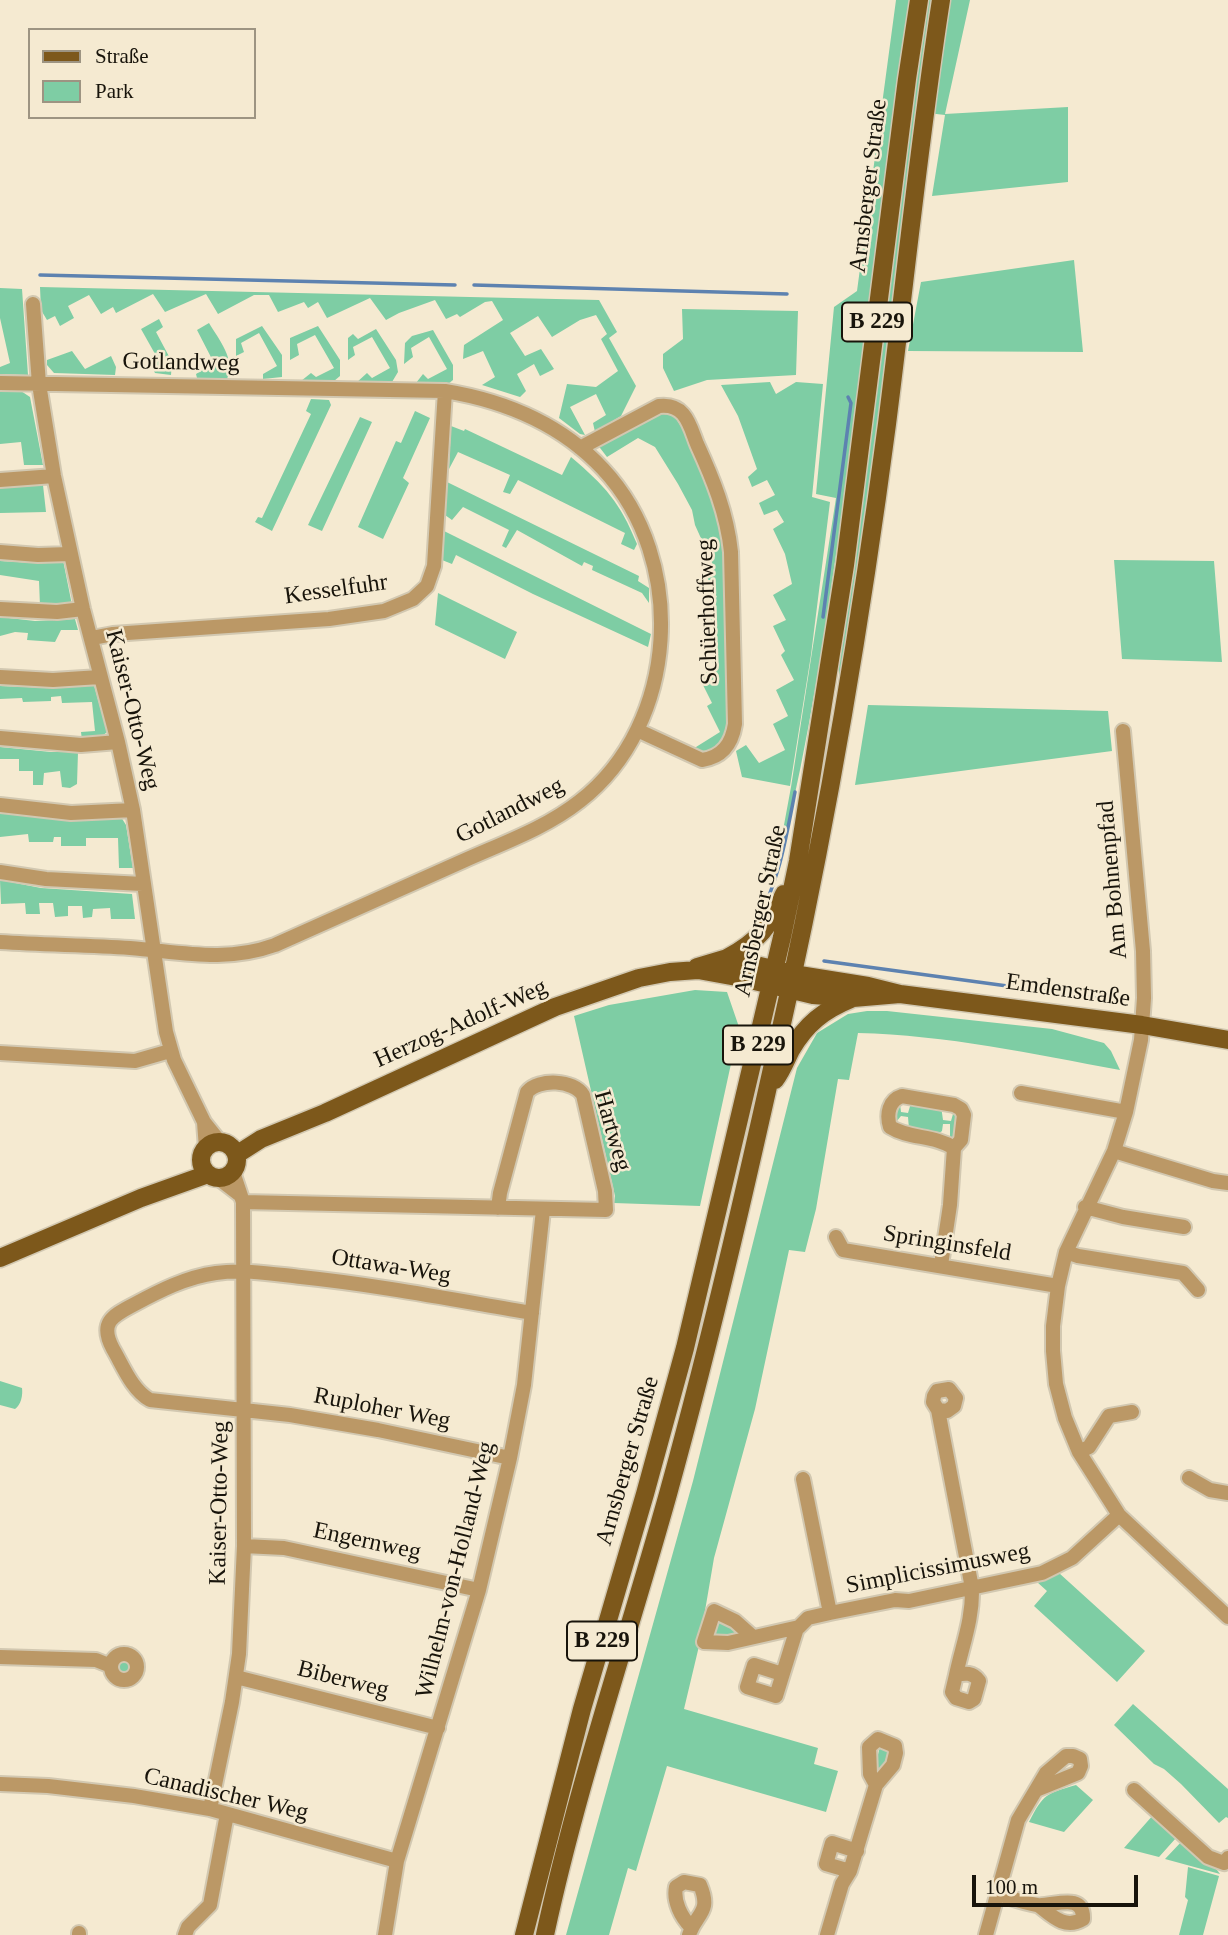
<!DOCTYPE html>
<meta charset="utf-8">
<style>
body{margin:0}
#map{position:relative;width:1228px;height:1935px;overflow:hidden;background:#f5ead1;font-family:Georgia,serif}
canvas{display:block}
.legend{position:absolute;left:28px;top:28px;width:228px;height:91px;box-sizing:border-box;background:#f5ead1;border:2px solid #9d9482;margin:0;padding:9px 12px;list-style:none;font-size:21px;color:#18140b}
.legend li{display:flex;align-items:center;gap:14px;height:35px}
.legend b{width:35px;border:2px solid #9d9482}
.scale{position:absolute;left:972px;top:1875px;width:166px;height:32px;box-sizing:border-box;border:4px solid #18140b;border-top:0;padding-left:9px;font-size:21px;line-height:24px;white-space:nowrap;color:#18140b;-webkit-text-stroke:5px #f5ead1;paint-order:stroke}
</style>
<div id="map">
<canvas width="1228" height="1935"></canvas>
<ul class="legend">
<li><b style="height:9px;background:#7d581b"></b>Straße</li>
<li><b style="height:19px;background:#7ecda4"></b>Park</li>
</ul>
<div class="scale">100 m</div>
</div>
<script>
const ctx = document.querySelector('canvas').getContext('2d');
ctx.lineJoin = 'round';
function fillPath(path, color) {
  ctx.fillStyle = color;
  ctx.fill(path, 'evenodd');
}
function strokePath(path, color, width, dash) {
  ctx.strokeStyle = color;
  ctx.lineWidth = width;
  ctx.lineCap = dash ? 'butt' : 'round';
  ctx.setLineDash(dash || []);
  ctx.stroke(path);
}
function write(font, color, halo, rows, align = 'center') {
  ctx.font = font + ' Georgia,serif';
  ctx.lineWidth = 5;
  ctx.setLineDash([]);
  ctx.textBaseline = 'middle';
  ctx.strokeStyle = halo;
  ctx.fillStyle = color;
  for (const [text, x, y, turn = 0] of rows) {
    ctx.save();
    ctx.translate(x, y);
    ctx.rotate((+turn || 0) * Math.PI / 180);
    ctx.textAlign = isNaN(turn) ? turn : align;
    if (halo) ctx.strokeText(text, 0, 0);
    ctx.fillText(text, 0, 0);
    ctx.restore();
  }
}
const green = new Path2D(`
 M896 0H970L945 114 1068 107V182L932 196 945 115 919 112 876 460 837 715 790 946 839 684V649L909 111 894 110C875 261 858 412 835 562 819 672 801 782 772 890L791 787 836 498 816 494 834 307 857 291Z
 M1074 260 1083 352 908 351 921 282Z
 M40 287 599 300 617 332 609 338 636 386 621 416 595 432 593 423 606 415 596 394 570 407 585 435 580 434 559 418 567 384 596 387 618 371 601 339 607 334 596 315 580 320 552 337 538 316 510 333 525 356 541 349 554 369 540 376 534 364 517 374 526 391 520 397 482 385 495 377 483 351 463 359 464 345 503 320 492 301 485 302 460 317 457 314 446 319 435 300 399 313 386 320 370 298 327 318 318 302 308 308 304 302 278 312 269 295H254L218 314 206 294 165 312 153 294 116 313 113 307 101 314 89 295 68 306 74 318 60 326 55 316 47 320 41 310Z
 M0 288 22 289 28 375 0 374V367L10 363 0 318Z
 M682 309 798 311 796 375 707 380 674 391 663 368V354L683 339Z
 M159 319 163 327 156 332 172 362 171 375 155 373 151 365 159 361 141 329Z
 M209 323C219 340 236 359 227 379L197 378 196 374 214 363 197 330Z
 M262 326 282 355V377L263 379V374L277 366 259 333 241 343 244 352 236 356V339Z
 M318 326 340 360V376L334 381H301L311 373 316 377 334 368 315 335 297 344 299 355 290 360V338Z
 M376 329 396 360 398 372 392 382 356 383 367 373 372 378 390 368 372 337 353 347 355 355 348 360V338L353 334 358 339Z
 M433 330 453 365V380L448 384 416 383 423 374 428 379 447 369 429 337 411 348 413 357 404 364 405 343 412 336Z
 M72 351 85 369 111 356 116 367 115 375 54 373 47 365V360Z
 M770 382 776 394 796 382 823 384 812 497 830 502 811 655 790 786 742 777 736 751 746 745 759 763 785 750 773 724 788 716 776 690 794 680 781 655 785 651 773 626 786 620 773 595 792 584 785 554 773 529 784 522 777 510 764 515 759 503 775 495 767 480 752 487 748 477 757 469 738 416 721 385Z
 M0 390 21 391 30 397 43 465H24L21 442 0 444Z
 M311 399 329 400 331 405 272 531 255 522 258 517 262 518 311 414 306 411Z
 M415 411 430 418 403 478 409 483 383 539 358 527 396 441 401 443Z
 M661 412 675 417 684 431 711 491 724 543 728 729 722 746 701 755 688 748 696 747 720 732 707 706 712 703 699 677 715 667 702 642 717 633 705 607 717 597 705 573 713 565 695 525 692 510 678 484 655 447 638 438 607 457 597 444Z
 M360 417 372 422 322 531 308 525Z
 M451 426 464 431 465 429 562 475 571 457C605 486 620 502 637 544L634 550 621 544 625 533 518 480 510 494 503 492 510 475 458 452 449 469Z
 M447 482 639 576 638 581 649 588V603L642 593 592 570 593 566 584 562 582 566 517 530 506 548 502 546 509 530 463 507 452 520 445 515Z
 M43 485 46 512 0 513V488Z
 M444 531 651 634 648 647 533 594 456 555 452 564 442 560Z
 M63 560 72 605 40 606 39 581 0 575V561L35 563Z
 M1114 560 1214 561 1222 662 1122 659Z
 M438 593 517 632 505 659 435 625Z
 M0 617 35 621 75 619 78 630H61L55 642 27 640 28 633 15 632 0 636Z
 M94 685 107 732 99 739 82 740 81 732 95 731 92 702 62 703 61 696 51 697V701L23 702 22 698 0 699V686L52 688Z
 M868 705 1108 711 1112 751 855 785Z
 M0 747 51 752H78L77 784 70 788 62 787 60 771 44 773 43 785H33V771H19V759H0Z
 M0 813C41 818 80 821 121 817L126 825 133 868H119L118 838H86V846H61V837H54L53 842H29L28 834 0 837Z
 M0 880 41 888 132 894 135 919H111L110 908 93 909 92 917 83 918 82 906H68V916L55 917 53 903H39L40 914H26L25 903 1 904Z
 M695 990 727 992 739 1027 700 1206 614 1203 615 1196 574 1016 609 1005Z
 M867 1011H887L1052 1029 1104 1043 1111 1051 1120 1070C1033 1054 946 1035 858 1033L849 1080 838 1079 816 1209 805 1252 789 1250 755 1409 714 1558 699 1646 684 1709 818 1748 814 1764 838 1771 826 1812 667 1766 636 1871 628 1868 609 1935H566L693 1481 797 1068 817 1033 848 1014Z
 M911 1103 941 1106 943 1120 951 1121 953 1114H957L955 1140 950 1139V1124H943L942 1131 938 1134 909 1129 908 1117 901 1116 896 1122 893 1112 900 1104 901 1112 908 1113Z
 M0 1381 22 1388C23 1395 21 1405 15 1409L0 1405Z
 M1059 1573 1145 1651 1117 1682 1034 1606 1047 1591 1037 1582Z
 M716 1619 725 1621 741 1635 732 1638 713 1637Z
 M115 1667a9 9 0 1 1 18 0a9 9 0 1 1-18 0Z
 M1133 1704 1228 1789V1818L1226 1817 1219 1823 1181 1784 1164 1769 1154 1764 1114 1725Z
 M880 1746 890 1750 883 1775 874 1772Z
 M1076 1785 1093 1800 1064 1832 1029 1822C1044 1793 1046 1794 1076 1785Z
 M1154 1814 1177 1835 1176 1838 1159 1857 1124 1848Z
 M1183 1840 1217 1870 1220 1874 1165 1859Z
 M1188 1867 1219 1876 1203 1935H1179L1188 1900 1185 1897Z`);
const stream = new Path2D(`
 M40 275 455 285
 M474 285 787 294
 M823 617 851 403 848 397
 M754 928C779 882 785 843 795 792
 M824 961 1110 1000`);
const minor = new Path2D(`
 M33 304 39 384 54 476 83 609 118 742 133 810 166 1032 174 1060 204 1122 220 1142
 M0 383 445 391C506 401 561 424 603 469 688 560 679 724 580 801 546 828 503 843 463 861 400 889 337 917 275 945 225 963 181 952 130 948 87 945 43 945 0 942
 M580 448 659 406C668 405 677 407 683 414 690 422 693 434 697 444 713 479 727 513 731 552L735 724C732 743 723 757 702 760L637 730
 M0 480 54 476
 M0 552 38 555 70 554
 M0 609 57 612 83 609
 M92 638 113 634 329 619 384 611 413 599 427 586 434 566 445 391
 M0 677 53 680 100 677
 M1123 731 1143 951 1144 998 1141 1040 1126 1112 1114 1151 1066 1252 1058 1286 1053 1326V1351L1056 1384 1065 1418 1079 1452 1119 1515 1228 1617
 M0 738 81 745 118 742
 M0 805 71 813 133 810
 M0 872 46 879 143 884
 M0 1053 135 1061 170 1051
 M1021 1093 1126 1112
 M204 1122 206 1148
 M1114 1151 1213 1181 1228 1183
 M218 1178 240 1195
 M243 1202 606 1210 605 1191 583 1095C574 1080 539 1078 527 1092L500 1193 498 1208
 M1085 1207 1123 1217 1184 1227
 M836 1237 843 1250 1058 1286
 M1066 1252 1078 1256 1183 1273 1198 1290
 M941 1265 950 1205 954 1148 961 1140 964 1115 961 1109 954 1105 902 1096C889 1100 886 1114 890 1127 909 1139 934 1135 954 1148
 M938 1410 947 1411 954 1406 956 1398 949 1389 937 1391 934 1396 933 1402 938 1410 972 1588C973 1619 962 1646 956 1675 965 1673 973 1672 979 1681L974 1699 969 1702 956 1698 952 1692 956 1675
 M1079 1452 1089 1447 1109 1416 1132 1412
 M510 1458 378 1430 290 1415 150 1400C132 1390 123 1366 113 1349 99 1323 112 1316 133 1305 159 1291 186 1277 216 1273 244 1269 273 1274 301 1277 378 1285 455 1300 532 1313
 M1189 1478 1210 1490 1228 1493
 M803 1479 830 1613
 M244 1546 284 1548 479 1590
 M753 1637 735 1621 714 1611 704 1642 728 1643 799 1627 808 1618 830 1613 895 1600 909 1601 1042 1573 1072 1558 1119 1515
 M111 1667a13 13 0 1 1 26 0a13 13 0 1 1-26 0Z
 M0 1657 96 1660 111 1666
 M782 1674 754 1665 747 1687 776 1696 797 1628
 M236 1677 438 1728
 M0 1784 48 1786 134 1796 210 1809 397 1861
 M1134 1790 1208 1857 1224 1863 1228 1858
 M210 1809 232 1702 239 1654 244 1546 243 1202 233 1172
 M850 1871 826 1864 832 1843 857 1851
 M998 1894C1011 1898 1024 1903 1037 1905 1052 1907 1084 1891 1083 1919 1065 1930 1052 1916 1038 1905
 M79 1933V1935
 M185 1935 188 1927 210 1905 227 1814
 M385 1935 397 1861 479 1590 510 1458 524 1385 543 1210
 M689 1935C696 1913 712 1913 700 1885L684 1882 676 1887C673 1901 681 1917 691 1927
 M827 1935 842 1884 850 1871 876 1785 893 1765 896 1753 895 1746 878 1739 869 1747 870 1774 876 1785
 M986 1935 1018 1820 1046 1773 1066 1756H1073L1080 1759 1081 1766 1078 1773 1036 1790`);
const major = new Path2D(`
 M727 958C759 941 770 926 784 894
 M697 967 727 958 793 974 868 986 900 994 1142 1025 1228 1040
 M775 1080C782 1071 786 1060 791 1050 806 1024 824 1010 851 999
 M201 1160a18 18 0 1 1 36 0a18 18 0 1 1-36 0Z
 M236 1155 261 1139 325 1113 555 1007 639 978 670 972 698 970 742 978 813 995 853 998 900 994
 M0 1258 141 1198 208 1174
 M524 1935 582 1709 645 1494 685 1348 782 937 798 861 845 565 907 79 919 0
 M545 1935C577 1786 627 1641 668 1494 714 1328 752 1160 789 992 830 804 862 614 887 424 905 283 919 141 941 0`);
const shields = [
 [877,322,70],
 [758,1045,70],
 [602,1641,70]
];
const shieldNames = [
 ["B 229",877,322],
 ["B 229",758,1045],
 ["B 229",602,1641]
];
const streetNames = [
 ["Arnsberger Straße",869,186,-83],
 ["Gotlandweg",181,363,1],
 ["Kesselfuhr",336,590,-8],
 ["Schüerhoffweg",708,612,-92],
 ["Kaiser-Otto-Weg",132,710,76],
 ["Gotlandweg",510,811,-27],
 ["Am Bohnenpfad",1113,880,-95],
 ["Arnsberger Straße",761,911,-78],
 ["Emdenstraße",1068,991,8],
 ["Herzog-Adolf-Weg",461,1024,-24],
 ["Hartweg",612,1131,74],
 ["Springinsfeld",947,1244,9],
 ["Ottawa-Weg",391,1267,9],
 ["Ruploher Weg",382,1409,11],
 ["Arnsberger Straße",628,1461,-74],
 ["Kaiser-Otto-Weg",220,1503,-89],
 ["Engernweg",367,1542,12],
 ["Simplicissimusweg",938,1569,-11],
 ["Wilhelm-von-Holland-Weg",456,1570,-76],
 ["Biberweg",343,1680,14],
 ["Canadischer Weg",226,1795,13]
];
fillPath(green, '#7ecda4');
strokePath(stream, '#5d82b0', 3.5);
strokePath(minor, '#d2c8b1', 18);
strokePath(major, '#d2c8b1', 21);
strokePath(minor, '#bb9866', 14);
strokePath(major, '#7d581b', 18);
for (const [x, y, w] of shields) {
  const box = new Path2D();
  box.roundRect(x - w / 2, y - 19.5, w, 39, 5);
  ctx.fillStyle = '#f5ead1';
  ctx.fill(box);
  strokePath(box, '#18140b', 2);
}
write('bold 23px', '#18140b', null, shieldNames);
write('24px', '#18140b', '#f5ead1', streetNames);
</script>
